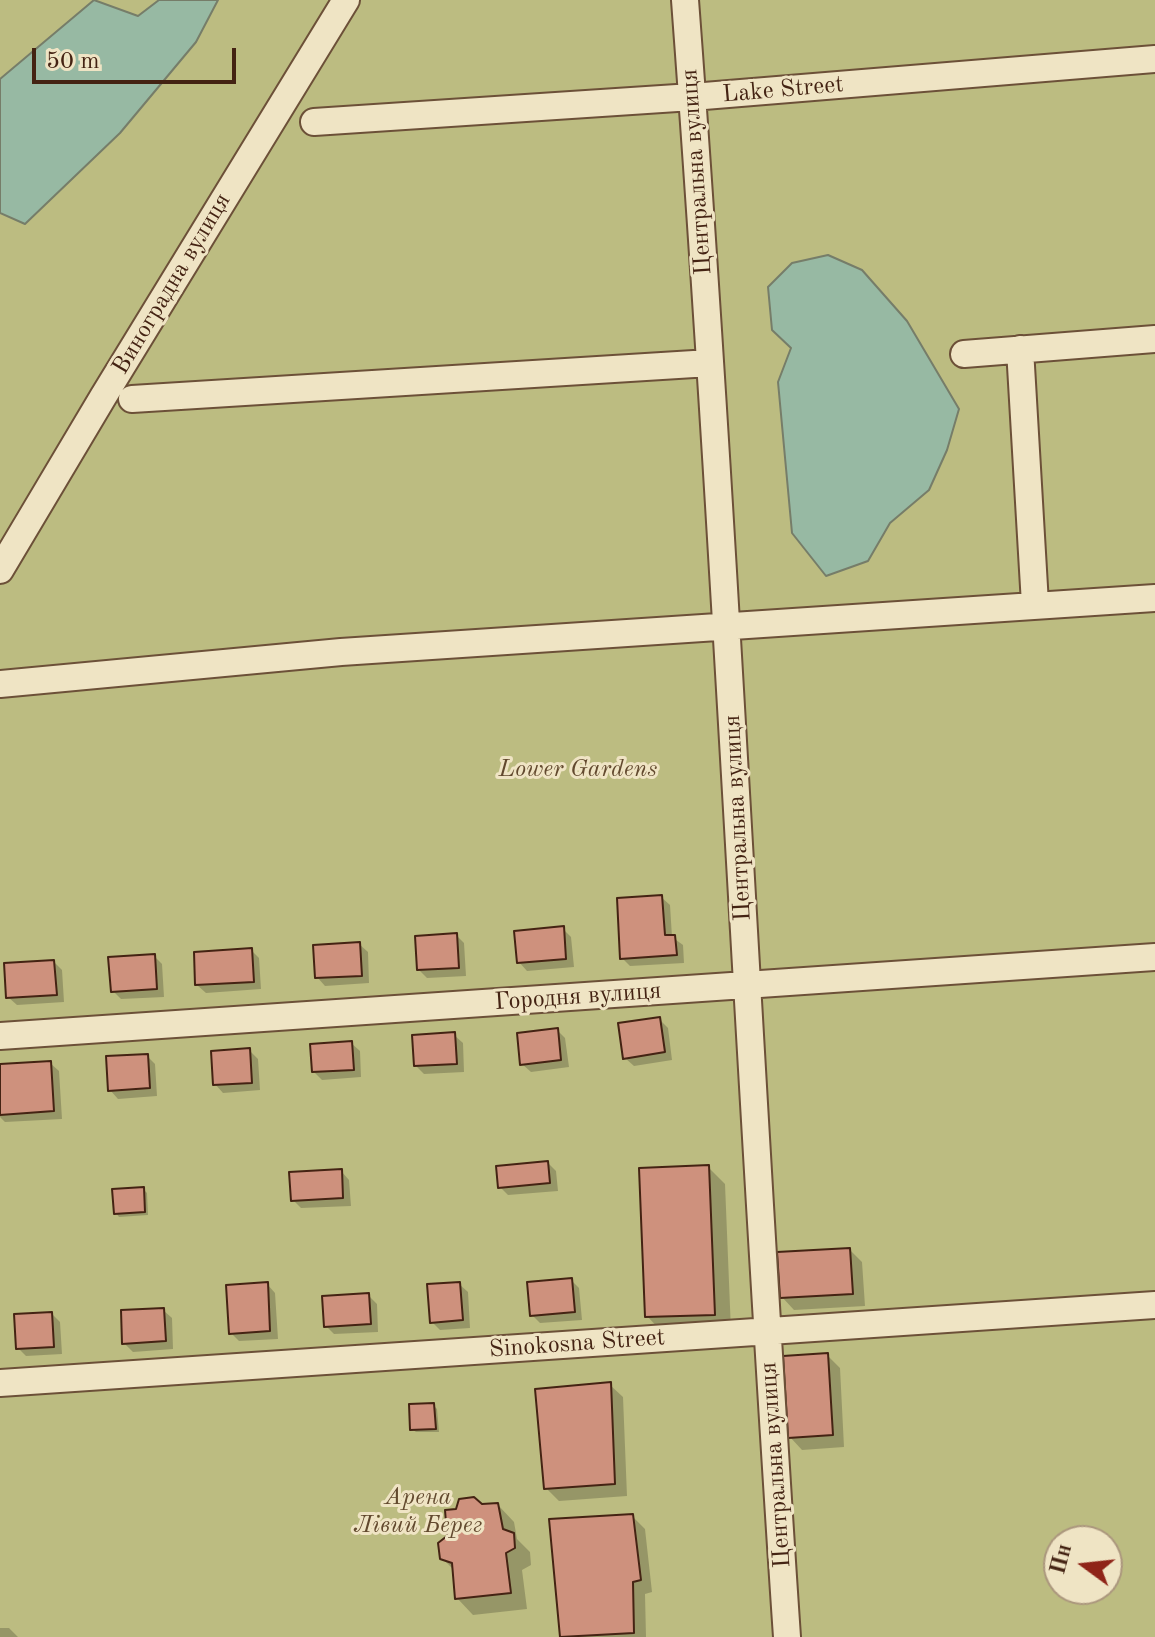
<!DOCTYPE html>
<meta charset="utf-8">
<style>
body{margin:0}
#map{position:relative;width:1155px;height:1637px;overflow:hidden;background:#e6d6a5;font-family:"Old Standard TT",serif}
canvas{display:block}
.north{position:absolute;left:1043px;top:1525px;width:80px;height:80px;box-sizing:border-box;background:#efe4c4;border:2px solid #ab977d;border-radius:50%;rotate:285deg;font-size:22px;font-weight:700;line-height:32px;text-align:center;color:#442313}
.north::after{content:'';display:block;margin:auto;width:28px;height:36px;background:#8f2418;clip-path:polygon(50% 0,100% 100%,50% 72%,0 100%)}
.scale{position:absolute;left:32px;top:48px;width:204px;height:36px;box-sizing:border-box;border:4px solid #442313;border-top:0;padding-left:10px;font-size:24px;line-height:28px;white-space:nowrap;color:#442313;-webkit-text-stroke:6px #efe4c4;paint-order:stroke}
</style>
<div id="map">
<canvas width="1155" height="1637"></canvas>
<div class="north">Пн</div>
<div class="scale">50 m</div>
</div>
<script>
const ctx = document.querySelector('canvas').getContext('2d');
ctx.lineJoin = 'round';
function fillPath(path, color) {
  ctx.fillStyle = color;
  ctx.fill(path, 'evenodd');
}
function strokePath(path, color, width, dash) {
  ctx.strokeStyle = color;
  ctx.lineWidth = width;
  ctx.lineCap = dash ? 'butt' : 'round';
  ctx.setLineDash(dash || []);
  ctx.stroke(path);
}
function write(font, color, halo, rows, align = 'center') {
  ctx.font = font + ' "Old Standard TT",serif';
  ctx.lineWidth = 6;
  ctx.setLineDash([]);
  ctx.textBaseline = 'middle';
  ctx.strokeStyle = halo;
  ctx.fillStyle = color;
  for (const [text, x, y, turn = 0] of rows) {
    ctx.save();
    ctx.translate(x, y);
    ctx.rotate((+turn || 0) * Math.PI / 180);
    ctx.textAlign = isNaN(turn) ? turn : align;
    if (halo) ctx.strokeText(text, 0, 0);
    ctx.fillText(text, 0, 0);
    ctx.restore();
  }
}
const green = new Path2D(`
 M0 0H1155V1637H0ZM1059 1541H1107V1589H1059Z`);
const water = new Path2D(`
 M94 0 138 16 159 0H218L196 42 120 133 25 224 0 213V79Z
 M828 255 862 270 907 321 959 409 947 450 929 490 890 523 868 561 826 576 792 533 778 382 791 348 772 330 768 287 792 263Z`);
const shadow = new Path2D(`
 M661 897 670 905 672 937 683 945 684 963 630 966 622 958Z
 M563 929 571 937 574 967 527 971 519 962Z
 M456 935 464 943 466 976 427 978 419 970Z
 M359 944 368 952 369 983 325 986 317 977Z
 M251 950 259 958 261 989 206 993 197 985Z
 M154 956 162 964 164 997 121 999 113 991Z
 M54 962 62 970 64 1002 17 1005 8 997Z
 M660 1020 668 1028 672 1060 634 1066 625 1058Z
 M557 1030 565 1038 569 1067 531 1072 522 1064Z
 M454 1035 463 1043 464 1072 424 1074 416 1066Z
 M351 1043 360 1051 361 1077 322 1080 314 1072Z
 M249 1050 258 1059 260 1090 223 1093 215 1084Z
 M147 1056 155 1064 157 1096 118 1099 110 1090Z
 M50 1063 59 1071 62 1119 5 1122 0 1117V1066Z
 M548 1163 556 1171 558 1191 508 1195 500 1187Z
 M708 1167 725 1184 731 1331 663 1333 647 1316Z
 M341 1171 349 1180 351 1206 301 1208 293 1200Z
 M143 1189 147 1193 148 1215 119 1217 116 1213Z
 M850 1250 862 1262 865 1306 794 1310 782 1297Z
 M571 1280 579 1288 582 1320 540 1323 532 1315Z
 M267 1284 275 1293 278 1339 239 1341 231 1333Z
 M459 1284 468 1292 470 1328 440 1330 432 1322Z
 M368 1295 377 1304 378 1332 334 1334 326 1326Z
 M163 1310 172 1318 173 1349 133 1352 124 1343Z
 M52 1314 60 1322 62 1354 26 1356 18 1348Z
 M827 1355 840 1368 844 1447 802 1450 790 1437Z
 M610 1385 623 1397 627 1496 559 1501 546 1488Z
 M433 1405 437 1409 439 1432H416L412 1429Z
 M498 1505 514 1522 517 1539 530 1552 531 1565 522 1570 527 1609 473 1615 457 1598 454 1570 442 1558 457 1511Z
 M632 1516 645 1529 652 1592 645 1594 646 1637H562L551 1521Z
 M0 1628H9L18 1637H0Z`);
const building = new Path2D(`
 M662 895 665 935H675L677 955 620 959 617 898Z
 M564 926 566 959 517 963 514 931Z
 M457 933 459 968 417 970 415 936Z
 M360 942 362 976 315 978 313 945Z
 M252 948 254 982 195 985 194 952Z
 M155 954 157 989 111 992 108 957Z
 M54 960 57 995 6 998 4 963Z
 M660 1017 665 1052 623 1059 618 1023Z
 M558 1028 561 1060 520 1065 517 1033Z
 M455 1032 457 1064 414 1066 412 1035Z
 M352 1041 354 1070 312 1072 310 1044Z
 M250 1048 252 1083 213 1085 211 1051Z
 M148 1054 150 1088 108 1091 106 1056Z
 M51 1061 54 1111 0 1115V1064Z
 M548 1161 550 1183 498 1188 496 1166Z
 M709 1165 715 1315 645 1317 639 1168Z
 M342 1169 343 1198 291 1201 289 1172Z
 M144 1187 145 1212 114 1214 112 1189Z
 M850 1248 853 1294 780 1298 777 1252Z
 M572 1278 575 1312 530 1316 527 1282Z
 M268 1282 270 1331 229 1334 226 1285Z
 M460 1282 463 1320 430 1323 427 1284Z
 M369 1293 371 1324 324 1327 322 1296Z
 M164 1308 166 1341 122 1344 121 1310Z
 M52 1312 54 1347 16 1349 14 1314Z
 M828 1353 833 1435 788 1438 783 1356Z
 M611 1382 615 1484 544 1489 535 1389Z
 M434 1403 436 1429 410 1430 409 1404Z
 M474 1497 482 1504 498 1503 503 1529 514 1533 515 1548 506 1553 511 1593 455 1599 452 1563 440 1559 438 1543 447 1536 445 1510 456 1509 459 1499Z
 M633 1514 641 1580 633 1582 634 1633 560 1637 549 1519Z`);
const street = new Path2D(`
 M685 0C726 545 750 1091 787 1637
 M314 122 692 97 1155 59
 M1020 349 1035 604
 M964 354 1155 339
 M132 399 710 363
 M0 570 103 397 346 0
 M0 684 341 652 1155 598
 M0 1036 1155 957
 M0 1383 1155 1305`);
const streetNames = [
 ["Lake Street",783,90,-5],
 ["Центральна вулиця",697,172,-94],
 ["Виноградна вулиця",172,284,-59],
 ["Центральна вулиця",738,818,-93],
 ["Городня вулиця",578,997,-4],
 ["Sinokosna Street",577,1344,-4],
 ["Центральна вулиця",776,1465,-94]
];
const parkNames = [
 ["Lower Gardens",578,770],
 ["Арена",418,1498],
 ["Лівий Берег",418,1526]
];
fillPath(green, '#bcbc81');
fillPath(water, '#97b9a3');
strokePath(water, '#767d69', 2);
fillPath(shadow, '#0003');
fillPath(building, '#ce917d');
strokePath(building, '#442313', 2);
strokePath(street, '#6c5038', 30);
strokePath(street, '#efe4c4', 26);
write('24px', '#442313', '#efe4c4', streetNames);
write('italic 24px', '#62492e', '#efe4c4', parkNames);
</script>
